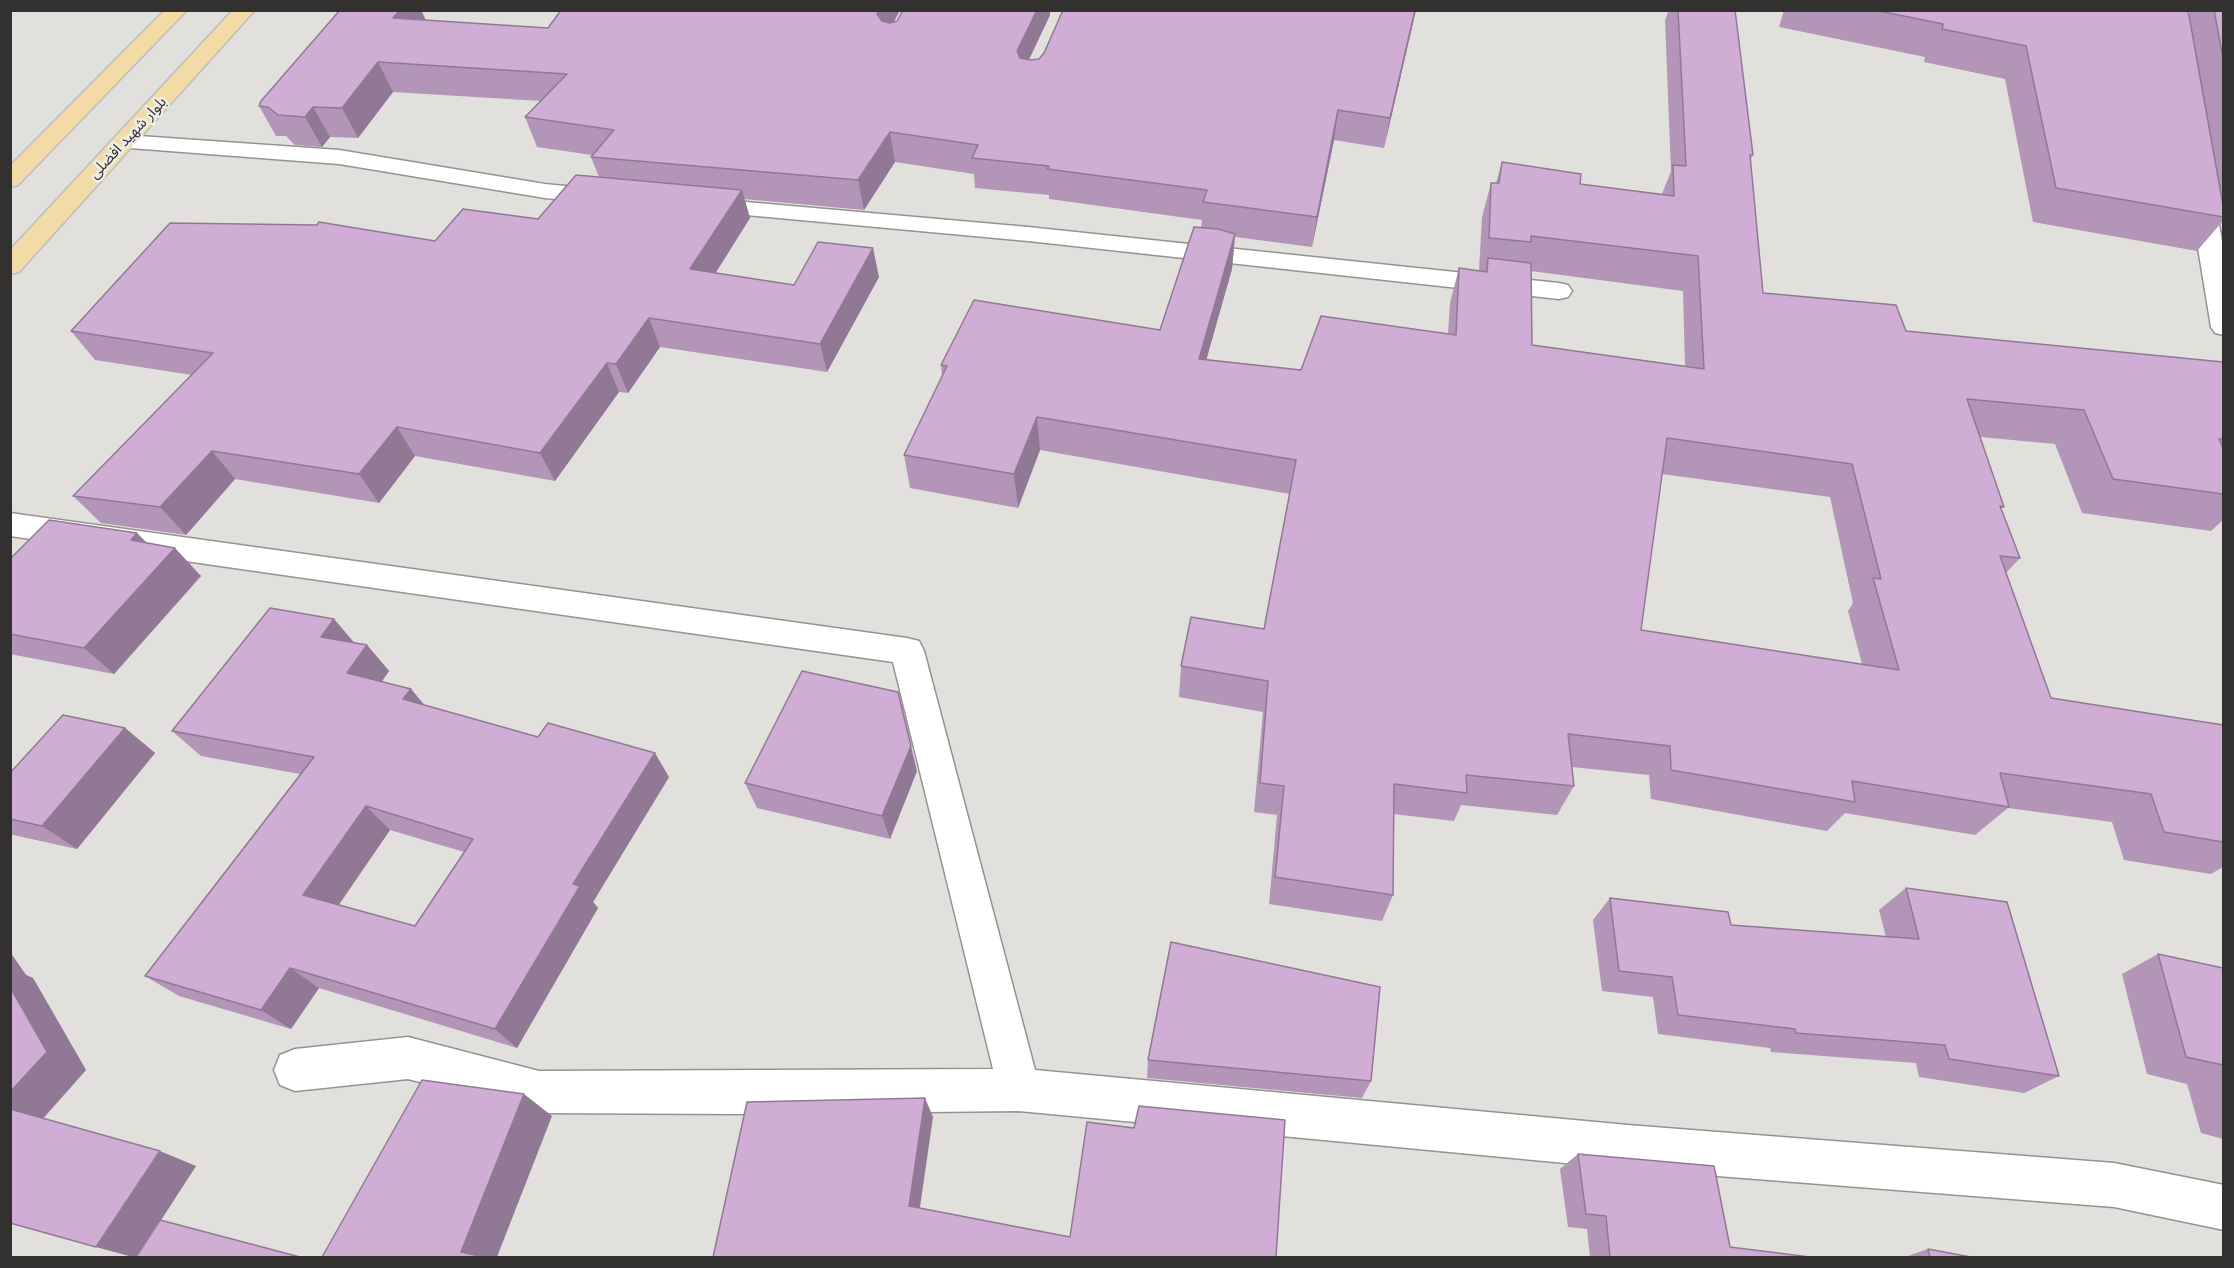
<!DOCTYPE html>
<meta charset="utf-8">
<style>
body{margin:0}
#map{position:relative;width:2234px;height:1268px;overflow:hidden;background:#e2e0dd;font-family:"Open Sans",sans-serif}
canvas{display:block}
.frame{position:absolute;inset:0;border:12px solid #323130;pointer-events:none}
</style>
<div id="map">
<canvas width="2234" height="1268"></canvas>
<div class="frame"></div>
</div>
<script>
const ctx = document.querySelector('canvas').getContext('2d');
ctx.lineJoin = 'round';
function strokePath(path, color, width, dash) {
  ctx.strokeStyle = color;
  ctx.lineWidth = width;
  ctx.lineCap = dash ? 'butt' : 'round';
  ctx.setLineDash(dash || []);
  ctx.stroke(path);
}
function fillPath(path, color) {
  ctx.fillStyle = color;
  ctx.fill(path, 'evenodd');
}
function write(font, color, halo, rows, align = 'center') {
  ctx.font = font + ' "Open Sans","Noto Sans Arabic",sans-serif';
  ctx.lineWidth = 5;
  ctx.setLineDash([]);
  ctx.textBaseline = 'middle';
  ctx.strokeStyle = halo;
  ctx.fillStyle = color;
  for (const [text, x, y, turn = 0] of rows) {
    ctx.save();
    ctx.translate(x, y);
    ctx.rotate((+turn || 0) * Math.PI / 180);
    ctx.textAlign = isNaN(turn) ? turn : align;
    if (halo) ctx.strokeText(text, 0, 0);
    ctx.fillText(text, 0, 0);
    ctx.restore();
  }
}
const street = new Path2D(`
 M125 135 339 150 545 184 605 190 613 192 617 197 613 202 605 204 545 198 339 164 117 147 114 142 117 137Z
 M2201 186 2209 188 2213 193 2224 251V335L2215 333 2211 327 2189 193 2193 188Z
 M701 198 1028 227 1559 283 1568 285 1572 291 1568 297 1559 299 1028 241 692 210 689 205 692 200Z
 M10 513 907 638 919 641 924 651 1035 1070 1628 1125 2114 1163 2224 1185V1230L2114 1207 1628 1169 1019 1111 739 1114 539 1113 408 1079 295 1091 280 1085 274 1070 280 1055 295 1049 408 1037 539 1071 993 1069 893 662 10 536Z`);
const secondary = new Path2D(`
 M2176 10H2211L2224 14V26L2179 14Z`);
const primary = new Path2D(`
 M165 10H187L18 185 10 187V166Z
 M233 10H255L19 272 10 274V250Z`);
const wall = new Path2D(`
 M340 10H421L426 20 548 28 900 10 894 22 897 21 903 10H1050V15L1029 60H1030L1416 10 1384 148 1334 140 1312 247 1235 237 1232 269 1206 359 1301 370 1448 334 1450 303 1459 268 1479 271 1482 217 1491 183H1496L1502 162 1580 184 1662 194 1671 171 1665 20 1669 10H1735L1753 155 1750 160 1763 293 1906 331 2223 362V520L2211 531 2082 513 2055 444 1980 437 2004 507 2001 509 2020 558 2006 573 2051 698 2223 725V867L2211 874 2124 860 2112 822 2008 808 1975 835 1845 813 1827 831 1651 799 1649 775 1572 767 1574 786 1557 815 1461 805 1454 821 1393 814V895L1382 921 1269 904 1277 815 1254 812 1263 712 1179 697 1181 666 1264 629 1290 494 1040 450 1018 508 910 488 904 455 942 376 941 365 1160 330 1201 228 1202 220 1049 199V195L975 188 974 174 895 162 864 210 744 199 750 218 715 273 794 285 879 277 827 372 660 347 628 393 619 392 555 481 415 456 379 503 235 479 186 535 101 523 73 496 192 375 95 360 71 331 435 241 538 219 599 177 591 157 592 155 537 147 525 117 541 101 393 92 358 138 330 137 322 147 295 145 286 136H276L259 106ZM1531 271 1683 291 1685 366 1532 345ZM1662 474 1830 497 1853 603 1848 611 1862 664 1641 630Z
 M1784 10H2188L2189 14 2191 10H2223V232L2222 222 2197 251 2033 222 2005 79 1924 62 1925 57 1779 27Z
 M147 543 201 576 114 674 10 654V559Z
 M334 619 354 643 367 645 389 671 381 682 411 689 424 705 669 777 593 902 598 908 517 1048 319 988 291 1029 179 996 145 976 300 774 201 756 172 731ZM390 830 464 852 415 926 339 905Z
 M125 728 155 753 77 849 13 835 10 834V773Z
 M917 771 890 839 757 808 745 783Z
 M1906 888 2059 1076 2024 1093 1919 1077 1916 1063 1771 1052 1770 1048 1658 1034 1653 997 1602 991 1593 920 1610 898 1731 925 1886 937 1879 910Z
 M10 952 26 975 33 978 86 1070 43 1118 196 1166 161 1220 300 1257H133L10 1223Z
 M2158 954 2223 968V1139L2201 1133 2187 1084 2147 1074 2122 974Z
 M1148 1060 1371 1081 1362 1098 1147 1078Z
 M1578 1154 1730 1247 1810 1257H1590L1587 1229 1568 1227 1560 1169Z
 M1928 1249 1971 1257H1905Z`);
const shadedWall = new Path2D(`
 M400 10H421L427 24 393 18Z
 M879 10H900L882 43 877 14Z
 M1037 10H1050V15L1019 80 1017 51Z
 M1415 10H1416L1384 148 1390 118Z
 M378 62 393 92 358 138 342 108Z
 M313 107 330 137 322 147 305 117Z
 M1338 110 1334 140 1312 247 1317 217Z
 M890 132 895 162 864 210 858 180Z
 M742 190 750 218 700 298 690 269Z
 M1235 234 1232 269 1197 393 1199 359Z
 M873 248 879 277 827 372 820 344Z
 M649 318 660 347 628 393 616 364Z
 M607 363 619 392 555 481 540 453Z
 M1037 417 1040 450 1018 508 1014 474Z
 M397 427 415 456 379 503 359 474Z
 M212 451 235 479 186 535 160 507Z
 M137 533 164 560 175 548 201 576 114 674 84 648 131 540Z
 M334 619 357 646 321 637Z
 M367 645 389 671 370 699 347 673Z
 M411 689 432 714 403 699Z
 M898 692 917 771 890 839 882 816Z
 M125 728 155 753 77 849 42 826Z
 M655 753 669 777 593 902 598 908 517 1048 495 1029 573 884Z
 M366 806 390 830 330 917 303 895Z
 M10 952 26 975 33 978 86 1070 40 1122 10 1111Z
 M290 968 319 988 291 1029 261 1010Z
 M524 1094 552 1116 497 1257H474L461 1252Z
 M925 1098 933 1117 918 1221 909 1206Z
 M160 1151 196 1166 137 1257H133L96 1247Z`);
const building = new Path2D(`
 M340 10H400L393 18 548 28 561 10H879L877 14 882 21 890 23 897 21 903 10H1037L1017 51 1020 58 1030 60 1039 59 1044 53 1063 10H1415L1390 118 1338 110 1317 217 1203 202 1207 190 1047 169 1049 166 972 158 978 145 890 132 858 180 591 157 614 130 525 117 567 74 378 62 342 108 313 107 305 117 278 115 268 107 259 106 261 101Z
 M1678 10H1735L1753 155H1750L1763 293 1896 305 1906 331 2223 362V439H2219L2223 448V494L2113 479 2084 410 1967 399 2004 507 2000 506 2020 558 2000 556 2051 698 2223 725V842L2164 832 2151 794 2000 773 2009 807 1852 781 1855 802 1671 770 1670 746 1568 734 1574 786 1466 775 1467 793 1394 784 1393 895 1275 877 1284 786 1260 783 1268 681 1181 666 1191 617 1264 629 1296 460 1037 417 1014 474 904 455 947 366 941 365 974 300 1160 330 1194 227 1218 229 1235 234 1199 359 1301 370 1321 316 1456 335 1459 268 1487 272 1488 258 1531 263 1532 345 1704 369 1698 256 1531 236V242L1489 238 1491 183H1499L1502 162 1581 174 1580 184 1674 196 1673 165 1686 166ZM1667 438 1852 464 1881 579 1873 578 1899 670 1641 630Z
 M1874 10H2188L2223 205V217L2056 188 2026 46 1942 29 1943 24Z
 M2214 10H2223V58Z
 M576 175 742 190 690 269 794 285 818 242 873 248 820 344 649 318 616 364 607 363 540 453 397 427 359 474 212 451 160 507 73 496 213 353 71 331 170 223 317 225 319 222 435 241 463 209 538 219Z
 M49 520 137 533 131 540 175 548 84 648 10 634V559Z
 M270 608 334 619 321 637 367 645 347 673 411 689 403 699 538 737 548 723 655 753 573 884 580 886 495 1029 290 968 261 1010 145 976 314 757 172 731ZM366 806 473 839 415 926 303 895Z
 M802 671 898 692 911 746 882 816 745 783Z
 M63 715 125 728 42 826 10 819V773Z
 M1906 888 2007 902 2059 1076 1949 1059 1945 1045 1796 1033 1795 1029 1678 1015 1672 977 1619 971 1610 898 1728 912 1731 925 1919 939Z
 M1171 942 1380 987 1371 1081 1148 1060Z
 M2158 954 2223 968V1065L2186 1057Z
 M10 987 47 1052 10 1092Z
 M422 1080 524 1094 461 1252 484 1257H322Z
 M925 1098 909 1206 1070 1237 1087 1122 1134 1128 1139 1106 1285 1120 1276 1257H713L747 1102Z
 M10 1109 160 1151 96 1247 10 1223Z
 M1578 1154 1714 1166 1730 1247 1810 1257H1610L1606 1216 1586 1214Z
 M160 1220 300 1257H136Z
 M1928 1249 1971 1257H1930Z`);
const farStreetnames = [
 ["بلوار شهید افضلی",128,138,-47]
];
strokePath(street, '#959390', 3);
strokePath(secondary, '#959390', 3);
strokePath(primary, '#bdbdbd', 3);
fillPath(street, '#fff');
fillPath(secondary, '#f9edd3');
fillPath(primary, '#f2dba7');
fillPath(wall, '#b295b7');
fillPath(shadedWall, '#917995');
fillPath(building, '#cfadd5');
strokePath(building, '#917995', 1.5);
write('15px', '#323130', '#efeeea', farStreetnames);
</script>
